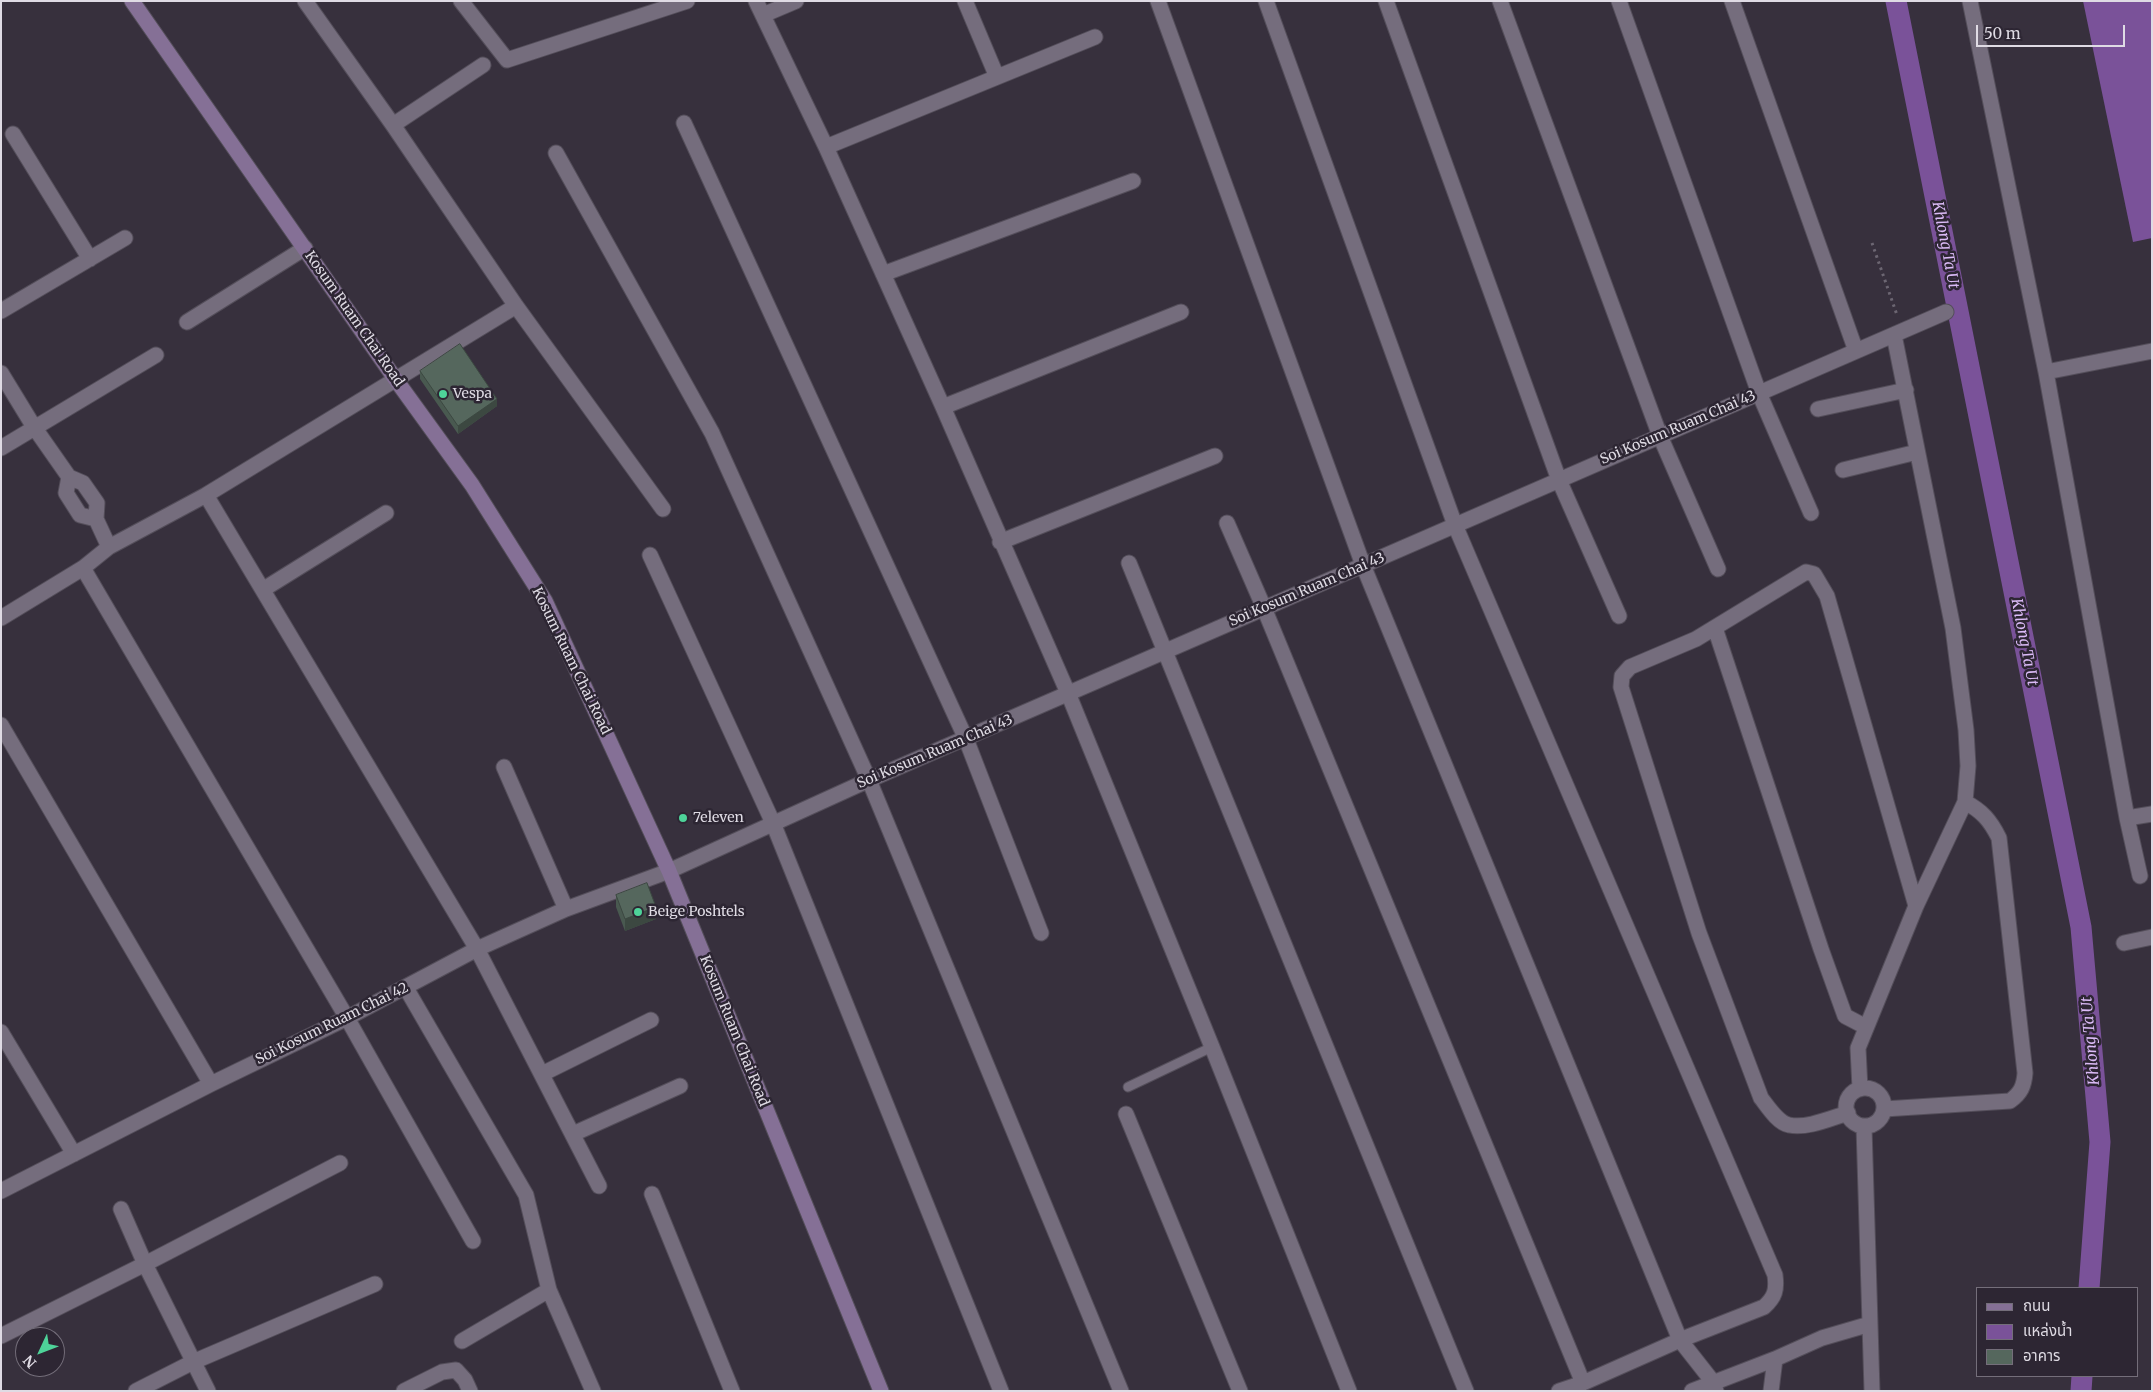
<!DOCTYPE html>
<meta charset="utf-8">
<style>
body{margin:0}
#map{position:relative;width:2153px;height:1392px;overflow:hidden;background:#37303d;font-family:Merriweather,"Noto Sans Thai",serif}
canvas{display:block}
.frame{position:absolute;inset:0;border:2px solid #dfdbe4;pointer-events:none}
.legend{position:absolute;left:1976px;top:1287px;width:162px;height:90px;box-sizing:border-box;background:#2d2633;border:1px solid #746e7a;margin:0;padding:6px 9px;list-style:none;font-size:15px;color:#dfdbe4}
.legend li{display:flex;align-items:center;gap:10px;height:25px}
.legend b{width:25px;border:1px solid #746e7a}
.north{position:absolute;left:15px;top:1327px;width:50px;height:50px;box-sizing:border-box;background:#2d2633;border:1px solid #746e7a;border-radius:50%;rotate:227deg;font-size:14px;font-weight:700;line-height:20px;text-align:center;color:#dfdbe4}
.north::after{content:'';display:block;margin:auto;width:18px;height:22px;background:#4ed399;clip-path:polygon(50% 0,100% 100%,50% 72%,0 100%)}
.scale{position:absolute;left:1976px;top:25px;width:149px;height:22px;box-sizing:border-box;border:2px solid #dfdbe4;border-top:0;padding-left:6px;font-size:15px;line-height:18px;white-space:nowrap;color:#dfdbe4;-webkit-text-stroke:4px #2d2633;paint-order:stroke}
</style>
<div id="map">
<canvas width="2153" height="1392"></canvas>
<div class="frame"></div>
<ul class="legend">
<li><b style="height:6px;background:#857096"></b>ถนน</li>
<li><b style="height:14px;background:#7a5299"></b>แหล่งน้ำ</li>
<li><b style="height:14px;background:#55675d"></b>อาคาร</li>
</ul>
<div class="north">N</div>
<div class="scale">50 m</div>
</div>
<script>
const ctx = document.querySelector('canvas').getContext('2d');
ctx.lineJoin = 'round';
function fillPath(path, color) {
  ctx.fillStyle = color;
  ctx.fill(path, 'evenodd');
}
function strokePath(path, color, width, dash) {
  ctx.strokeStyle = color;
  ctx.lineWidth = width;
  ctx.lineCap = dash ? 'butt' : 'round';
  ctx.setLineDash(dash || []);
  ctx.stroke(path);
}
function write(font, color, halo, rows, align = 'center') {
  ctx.font = font + ' Merriweather,serif';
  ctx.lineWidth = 5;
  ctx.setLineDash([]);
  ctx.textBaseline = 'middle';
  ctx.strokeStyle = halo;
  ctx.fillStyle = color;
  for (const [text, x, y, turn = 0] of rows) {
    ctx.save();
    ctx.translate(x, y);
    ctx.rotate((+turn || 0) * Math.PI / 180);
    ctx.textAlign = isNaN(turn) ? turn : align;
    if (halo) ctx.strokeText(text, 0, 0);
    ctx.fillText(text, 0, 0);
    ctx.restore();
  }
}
const water = new Path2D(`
 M2083 1H2152V238L2133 242Z`);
const canal = new Path2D(`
 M1896 1 2081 927 2100 1142 2089 1288
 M2081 1391 2082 1376`);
const path = new Path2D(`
 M1872 243 1897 315`);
const lane = new Path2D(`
 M1128 1087 1212 1047`);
const street = new Path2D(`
 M305 1 393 125 516 306 663 509
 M461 1 507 60 687 1
 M756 1 826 147 943 407 1068 693 1212 1047 1349 1391
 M965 1 997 77
 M1158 1 1363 565 1680 1340 1713 1382 1716 1391
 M1266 1 1455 525 1775 1275C1777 1290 1775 1297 1764 1307L1680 1340 1583 1383 1559 1391
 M1386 1 1559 480 1619 616
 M1500 1 1660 436 1718 569
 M1619 1 1759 393 1811 513
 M1732 1 1856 351
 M1970 1 2046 372 2127 818 2140 876
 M763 15 796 1
 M684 123 966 739 1041 933
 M393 125 483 65
 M13 134 90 259
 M826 147 1095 37
 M556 153 712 433 869 780 1121 1391
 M883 274 1133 181
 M1 311 125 238
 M187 322 305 248
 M1894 335 1953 628 1966 730 1968 766 1965 802 1916 906
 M2046 372 2152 351
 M1 373 34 427 69 477 83 483 97 503 96 519 109 547
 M943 407 1181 312
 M1818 409 1906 390
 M1 448 156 355
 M1843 470 1917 452
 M69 477 66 493 80 515 96 519
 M206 495 477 949 599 1186
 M1227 523 1264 608 1583 1383
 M1000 542 1215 456
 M650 555 773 823 1001 1391
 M1129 563 1466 1391
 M83 568 347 1018 473 1241
 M264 589 386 513
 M1 618 83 568 109 547 206 495 516 306
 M1715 628 1821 949 1845 1016 1866 1027
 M1 725 211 1084
 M504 767 566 909
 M2127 818 2152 814
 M2124 943 2152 937
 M406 988 526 1195 549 1290 593 1391
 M1 1032 74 1154
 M542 1074 651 1020
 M1846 1107a19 19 0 1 1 38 0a19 19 0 1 1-38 0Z
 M1884 1109 2010 1101C2021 1093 2024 1086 2025 1073L1999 838C1990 820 1982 811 1965 802
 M1848 1113C1831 1118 1807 1129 1789 1125 1778 1123 1768 1107 1761 1098L1699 933 1621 687 1622 676 1630 667 1696 639 1806 572 1814 574 1827 596 1916 906 1858 1048 1860 1089
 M1126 1114 1240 1391
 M1864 1127 1870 1324
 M573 1134 680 1086
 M1 1191 211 1084 347 1018 477 949 566 909 669 871 869 780 1946 312
 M652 1194 732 1391
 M121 1209 145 1264 208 1391
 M1 1336 145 1264 340 1163
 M462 1341 549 1290
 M136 1391 193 1362 375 1284
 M404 1391 442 1372 456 1370 465 1380 470 1391
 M1692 1391 1775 1359
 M1771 1391 1775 1359 1822 1338 1870 1324 1872 1391`);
const secondary = new Path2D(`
 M132 1 396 380 472 485 545 601 669 871 881 1391`);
const wall = new Path2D(`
 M420 371 497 406 458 434 420 379Z
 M616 895 656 919 625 931 616 907Z`);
const shadedWall = new Path2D(`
 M497 399V406L458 434V426Z
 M656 907V919L625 931V919Z`);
const building = new Path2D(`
 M460 344 497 399 458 426 420 371Z
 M647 883 656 907 625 919 616 895Z`);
const markers = [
 [443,394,5,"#4ed399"],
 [683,818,5,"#4ed399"],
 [638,912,5,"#4ed399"]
];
const streetNames = [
 ["Kosum Ruam Chai Road",354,319,55],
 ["Soi Kosum Ruam Chai 43",1678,428,-23],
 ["Soi Kosum Ruam Chai 43",1307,590,-23],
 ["Kosum Ruam Chai Road",571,661,64],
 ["Soi Kosum Ruam Chai 43",935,752,-23],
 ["Soi Kosum Ruam Chai 42",332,1024,-26],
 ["Kosum Ruam Chai Road",734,1031,68]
];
const poiNames = [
 ["Vespa",453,394],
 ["7eleven",693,818],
 ["Beige Poshtels",648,912]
];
const waterNames = [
 ["Khlong Ta Ut",1945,245,79],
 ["Khlong Ta Ut",2024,642,79],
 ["Khlong Ta Ut",2091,1041,-95]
];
fillPath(water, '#7a5299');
strokePath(canal, '#7a5299', 21);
strokePath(lane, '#544e5a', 11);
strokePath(street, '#544e5a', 17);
strokePath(secondary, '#544e5a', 17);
strokePath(path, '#6c6672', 3, [2.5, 4]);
strokePath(lane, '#756d7d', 9);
strokePath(street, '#756d7d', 15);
strokePath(secondary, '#857096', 15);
fillPath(wall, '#495950');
fillPath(shadedWall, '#3c4841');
fillPath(building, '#55675d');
strokePath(building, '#3c4841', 1);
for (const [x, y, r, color] of markers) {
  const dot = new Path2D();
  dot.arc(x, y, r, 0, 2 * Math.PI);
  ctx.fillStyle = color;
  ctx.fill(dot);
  strokePath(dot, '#2d2633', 2);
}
write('14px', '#dfdbe4', '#2d2633', streetNames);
write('14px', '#dfdbe4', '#2d2633', poiNames, 'left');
write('italic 15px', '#dbbbf7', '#2d2633', waterNames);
</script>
